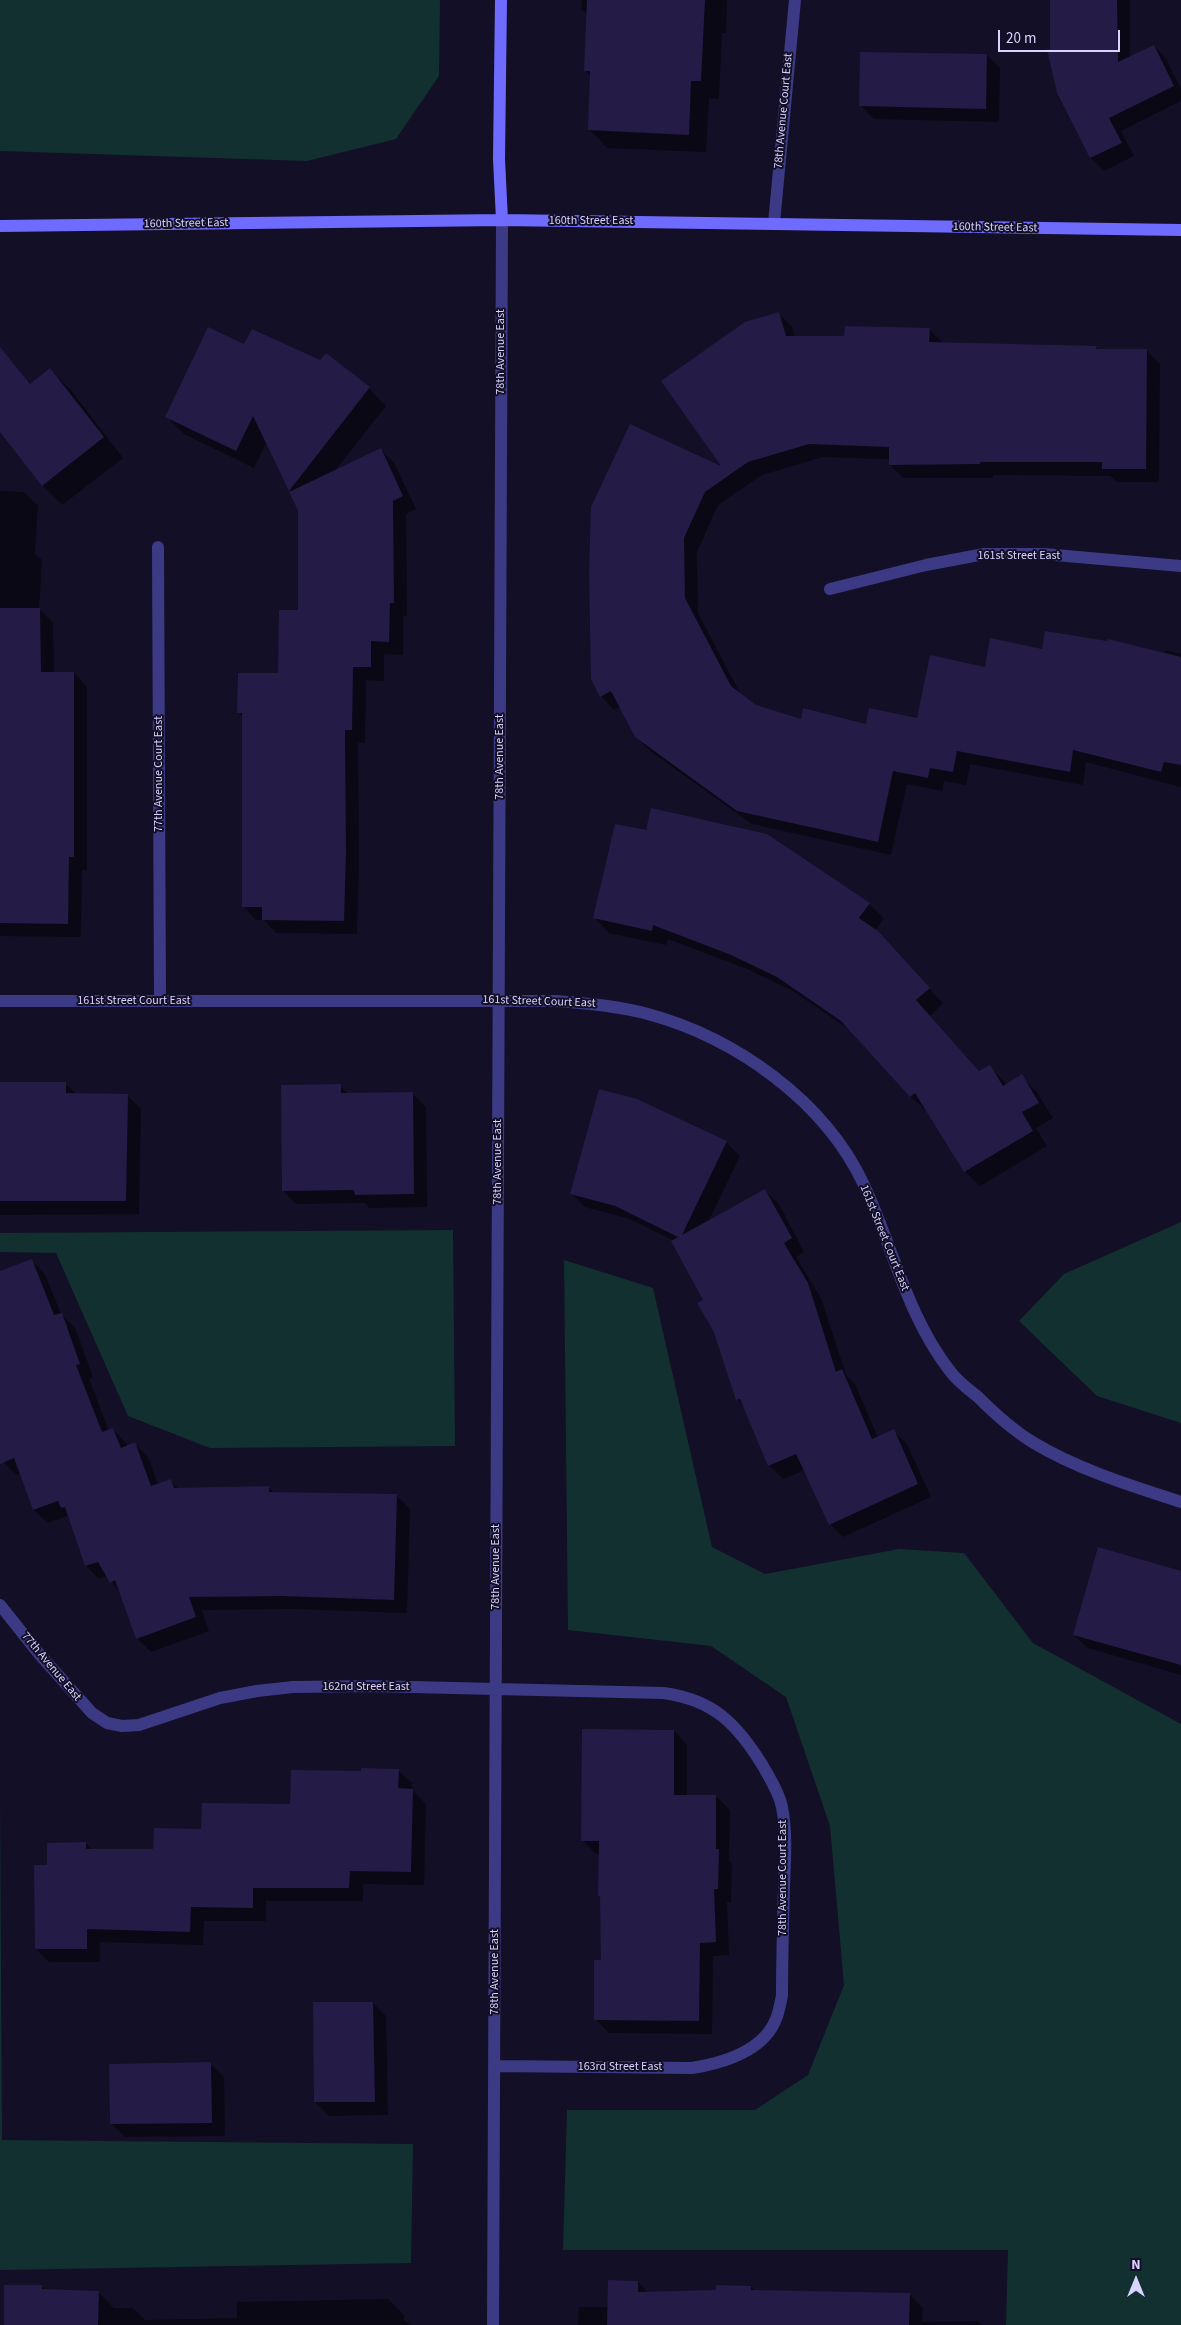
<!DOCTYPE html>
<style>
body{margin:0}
#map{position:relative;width:1181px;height:2325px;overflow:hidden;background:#130f26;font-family:"Source Sans 3",sans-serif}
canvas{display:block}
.north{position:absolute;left:1111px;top:2255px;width:50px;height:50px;-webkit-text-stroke:4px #130f26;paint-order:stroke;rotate:0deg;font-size:14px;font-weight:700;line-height:20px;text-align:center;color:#d9d4ff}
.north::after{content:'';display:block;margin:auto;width:18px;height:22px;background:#d9d4ff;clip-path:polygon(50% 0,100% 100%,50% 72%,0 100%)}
.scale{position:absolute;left:998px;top:30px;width:122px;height:22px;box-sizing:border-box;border:2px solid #d9d4ff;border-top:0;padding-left:6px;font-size:15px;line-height:18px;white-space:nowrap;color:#d9d4ff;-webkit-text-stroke:4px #130f26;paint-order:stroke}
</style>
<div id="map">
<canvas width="1181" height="2325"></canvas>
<div class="north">N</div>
<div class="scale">20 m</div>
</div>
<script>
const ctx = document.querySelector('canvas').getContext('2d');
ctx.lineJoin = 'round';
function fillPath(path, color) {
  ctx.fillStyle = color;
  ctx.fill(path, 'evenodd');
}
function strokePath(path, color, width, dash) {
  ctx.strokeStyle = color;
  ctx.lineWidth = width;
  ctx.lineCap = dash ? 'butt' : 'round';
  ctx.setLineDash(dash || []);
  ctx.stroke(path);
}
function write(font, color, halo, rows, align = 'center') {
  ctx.font = font + ' "Source Sans 3",sans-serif';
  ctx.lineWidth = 4;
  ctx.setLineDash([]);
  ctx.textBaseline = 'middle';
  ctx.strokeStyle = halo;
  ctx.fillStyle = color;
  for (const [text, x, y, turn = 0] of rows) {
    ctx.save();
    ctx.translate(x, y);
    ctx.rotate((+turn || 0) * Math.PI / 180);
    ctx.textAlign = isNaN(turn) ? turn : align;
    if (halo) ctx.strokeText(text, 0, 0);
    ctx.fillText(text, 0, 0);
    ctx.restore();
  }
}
const green = new Path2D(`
 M0 0H440L439 76 396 139 307 161 0 151Z
 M1181 1222V1423L1097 1396 1019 1321 1064 1274Z
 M453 1230 455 1446 210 1448 128 1416 56 1253 0 1252V1233Z
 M564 1260 653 1288 712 1547 765 1574 899 1549 964 1553 1033 1643 1181 1724V2325H1006L1008 2250H563L567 2110H755L808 2075 844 1985 830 1826 786 1697 711 1646 568 1630Z
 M0 1791 2 2140 413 2144 411 2263 0 2270Z`);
const shadow = new Path2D(`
 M582 0H727L726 33H722L719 99 709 98 706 152 607 148 589 129 591 77 586 71 588 15 581 9Z
 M1051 0H1130V58L1154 46 1166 59 1181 89V101L1121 131 1134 156 1104 171 1091 158 1058 96 1049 50H1052Z
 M987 55 1000 68 999 122 874 119 861 106Z
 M779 314 792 327 795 337H846L929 329 943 343 1096 347 1099 351H1147L1160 364 1159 482H1117L1110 476 993 475V478H903L890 465V459L823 457 762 475 718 505 697 552 698 613 741 695 756 706 802 720 866 726 918 720 986 668 1043 650 1164 654 1165 650 1181 654V787L1086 762 1083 785 970 764 966 785 944 781 942 791 907 784 891 855 752 824 650 751 636 737 621 706 614 710 601 696 590 572 724 469Z
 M245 345 320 362 326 355 369 388 386 406 334 472 381 450 394 463 416 509 406 514 407 616H403V655L384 654V681L366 680 365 743H358L359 866 357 934 276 933 264 920H256L243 906V717L239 713 279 675 300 611 299 510 267 441 254 468 184 434 166 416Z
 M50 369 70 389 123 458 62 505 42 485 0 430V384L18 371 31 384Z
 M0 491 24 492 38 506 35 554 42 560 39 609 53 623 54 673H74L87 687V870H82L81 937 0 936Z
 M869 904 884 918 875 931 943 1003 930 1016 980 1072 989 1066 1007 1085 1021 1076 1036 1091 1053 1118 1036 1128 1047 1146 980 1186 965 1172 927 1110 926 1111 911 1097 853 1032 793 991 747 969 668 939 666 945 609 933 595 918Z
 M65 1083 77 1095H127L141 1109 139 1214 0 1215V1084Z
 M340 1086 348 1094 412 1093 426 1107 427 1207 369 1208 365 1203 296 1204 283 1190Z
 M726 1142 740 1156 708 1222 765 1191 779 1204 804 1252 796 1257 821 1298 846 1375 855 1384 878 1438 893 1431 907 1444 931 1497 843 1537 830 1524 805 1470 783 1479 769 1465 744 1406 737 1399 705 1300 674 1241 630 1219 585 1207 572 1194Z
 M31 1260 45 1274 61 1314 75 1328 93 1377 89 1379 109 1431 113 1429 128 1446 135 1444 148 1457 158 1485 170 1480 179 1489 269 1488 274 1493 396 1495 410 1509 407 1613 295 1609 202 1610 209 1631 151 1652 137 1638 120 1592 107 1576 99 1579 86 1566 69 1515 48 1523 34 1510 21 1474 17 1475 3 1462 0 1454V1272Z
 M1181 1577V1675L1088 1648 1074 1635Z
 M674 1731 687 1745V1796H716L730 1810 729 1861 732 1864 731 1902H727L729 1955 713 1956 712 2034 609 2033 595 2019 602 1961 600 1854H596L582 1840Z
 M398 1770 412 1783V1790L426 1804 424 1885 363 1884V1901H266V1921H204L203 1945 100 1942V1962H49L36 1949 48 1866 86 1843 92 1850H154L203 1830 292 1806 362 1772Z
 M373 2003 386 2016 388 2115 329 2116 315 2102Z
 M211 2064 224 2077 225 2136 125 2137 111 2124Z
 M638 2282 648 2293 718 2292 751 2287 755 2291 909 2294 923 2308 922 2322 978 2321 982 2325H578L579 2307H608Z
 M41 2286 46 2290 98 2292 114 2308H133L145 2320 237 2318V2302L388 2299 404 2315V2320L411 2325H5Z`);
const building = new Path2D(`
 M587 0H705L701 81H691L689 135 588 130 590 71H584Z
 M1050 0H1117L1118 62 1154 45 1174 86 1109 118 1122 143 1090 158 1057 93 1047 49H1050Z
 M860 52 987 54 986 109 859 106Z
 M779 312 786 336H844L845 326 930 328 929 342 1097 346 1096 349H1147L1146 469H1102V462H980V464L889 465V447L809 444 748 462 705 492 684 538 685 598 731 686 756 705 801 719 803 708 866 724 869 708 917 718 930 655 985 667 990 638 1042 649 1045 631 1107 641 1108 639 1181 657V765L1164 762 1161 772 1073 750 1070 772 957 751 953 772 930 768 928 778 893 771 878 842 737 811 635 737 611 691 600 697 591 679 589 572 591 507 630 424 721 466 661 381 745 322Z
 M208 327 244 344 252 329 320 360 326 353 370 387 289 491 253 416 236 451 165 417Z
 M0 347 30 384 50 368 104 437 42 486 0 432Z
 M381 448 403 496 393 501 394 603H390L389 642 371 641V667H353L352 730H345L346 852 344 921 262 920V907H242V713H237L238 673H278L279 610H298V510L289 492Z
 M0 608H40L41 672H74V857H69L68 924 0 923Z
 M651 808 767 834 870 903 859 918 878 931 930 988 916 1000 979 1071 990 1065 1003 1086 1022 1074 1039 1103 1022 1112 1033 1131 964 1172 915 1093 910 1097 841 1021 777 977 731 955 653 925 652 931 593 918 615 824 646 830Z
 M0 1082H66V1093L128 1094 126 1201H0Z
 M341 1084V1093L413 1092 414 1194 355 1195 354 1190 282 1191 281 1085Z
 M599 1089 637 1099 727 1141 682 1235 765 1189 792 1238 784 1243 808 1283 836 1372 842 1369 872 1439 894 1429 918 1484 829 1525 796 1454 768 1466 740 1399 736 1400 713 1330 697 1303 703 1300 671 1241 678 1237 615 1206 570 1194Z
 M32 1259 54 1315 62 1313 80 1364 76 1365 102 1432 113 1428 121 1448 135 1442 151 1486 171 1479 174 1488 269 1486V1492L397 1494 394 1600 281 1596 189 1597 196 1617 136 1639 115 1580 110 1583 98 1562 85 1566 65 1507 61 1508 58 1501 33 1510 14 1458 0 1464V1271Z
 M1098 1547 1181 1571V1665L1073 1635Z
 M582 1729 674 1730V1795H716V1849H719L718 1889H714L716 1942 700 1943 699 2021 594 2020V1960H601L600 1896H598L599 1841H581Z
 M361 1768 399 1769 398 1788 413 1789 411 1872 350 1871 349 1888H253V1908L191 1907 190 1932 87 1929V1949H35L34 1865H47V1843L86 1842V1849H153L154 1828 201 1829 202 1803 290 1804 291 1770 361 1771Z
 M313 2002H373L375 2102H314Z
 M211 2062 212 2123 110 2124 109 2064Z
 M608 2280 638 2281V2292L716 2290V2285L751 2286V2290L910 2293 909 2325H607Z
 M4 2285H42V2289L99 2291 98 2325H4Z`);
const street = new Path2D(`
 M774 223 795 0
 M158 547 160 1001
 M830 589 926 565 984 554H1044L1181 566
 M0 1001H555C587 1003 618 1006 648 1014 736 1038 825 1101 864 1185 893 1247 907 1316 950 1371 957 1381 968 1389 978 1397 995 1414 1014 1431 1034 1443 1079 1470 1132 1486 1181 1502
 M0 1605 40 1655 92 1713 107 1723 122 1726 139 1725 220 1698 257 1691 293 1687 370 1686 664 1693C714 1700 737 1724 763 1766 770 1779 779 1792 782 1807 787 1833 785 1860 784 1886 783 1923 782 1960 782 1996 780 2004 779 2012 776 2019 763 2052 723 2063 692 2068L495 2066
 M493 2325 502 220`);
const secondary = new Path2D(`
 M501 0 499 159 502 220
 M0 226 502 220 1181 230`);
const streetNames = [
 ["78th Avenue Court East",784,111,-85],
 ["160th Street East",591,221],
 ["160th Street East",186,224,-1],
 ["160th Street East",995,228,1],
 ["78th Avenue East",501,352,-90],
 ["161st Street East",1019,556],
 ["78th Avenue East",500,757,-90],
 ["77th Avenue Court East",159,774,-90],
 ["161st Street Court East",134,1001],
 ["161st Street Court East",539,1002,2],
 ["78th Avenue East",498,1162,-90],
 ["161st Street Court East",884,1238,68],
 ["78th Avenue East",496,1567,-90],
 ["77th Avenue East",51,1667,50],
 ["162nd Street East",366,1687],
 ["78th Avenue Court East",783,1878,-90],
 ["78th Avenue East",495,1972,-90],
 ["163rd Street East",620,2067]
];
fillPath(green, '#12302f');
fillPath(shadow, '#0007');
fillPath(building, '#241b47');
strokePath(street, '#3d3a85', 12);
strokePath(secondary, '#6f6bff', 12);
write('12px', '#d9d4ff', '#130f26', streetNames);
</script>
